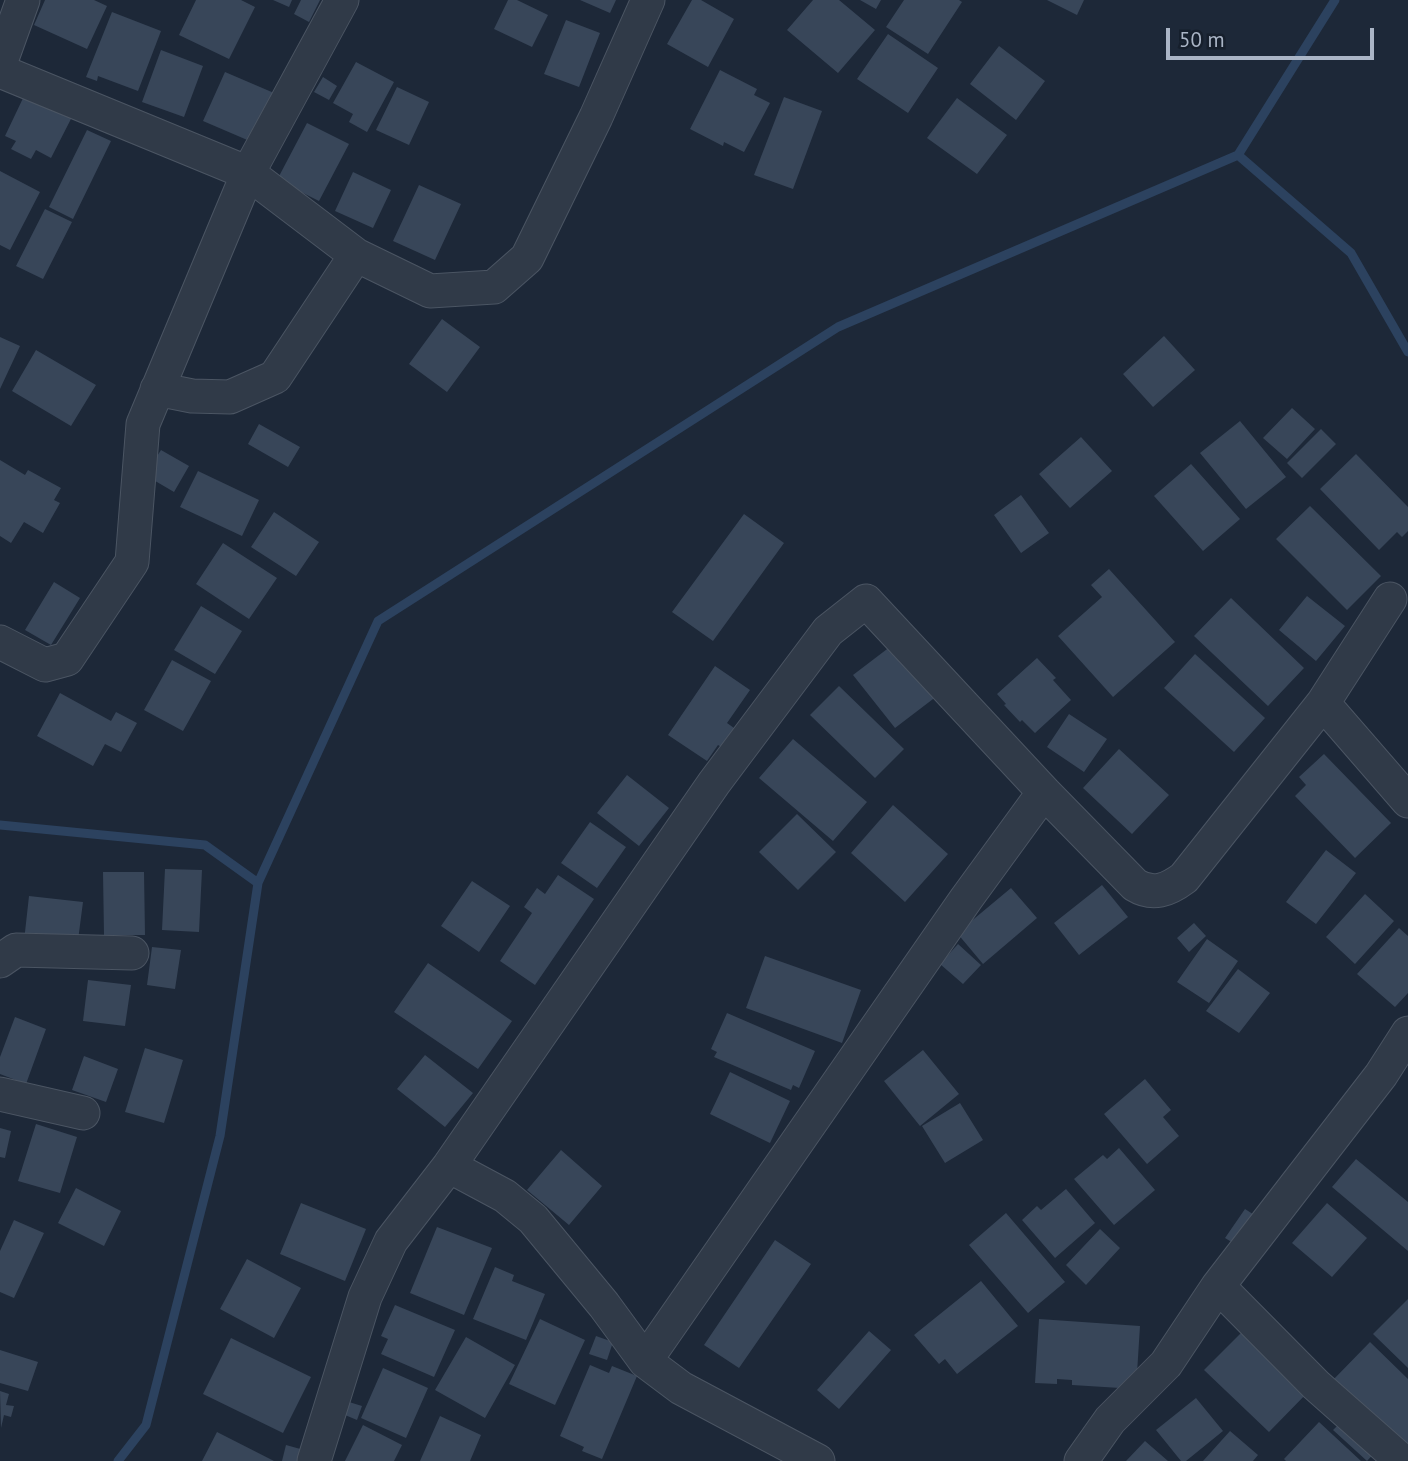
<!DOCTYPE html>
<style>
body{margin:0}
#map{position:relative;width:1408px;height:1461px;overflow:hidden;background:#1d2838;font-family:"PT Sans",sans-serif}
canvas{display:block}
.scale{position:absolute;left:1166px;top:28px;width:208px;height:32px;box-sizing:border-box;border:4px solid #aab5c6;border-top:0;padding-left:9px;font-size:21px;line-height:24px;white-space:nowrap;color:#aab5c6;-webkit-text-stroke:5px #161f2c;paint-order:stroke}
</style>
<div id="map">
<canvas width="1408" height="1461"></canvas>
<div class="scale">50 m</div>
</div>
<script>
const ctx = document.querySelector('canvas').getContext('2d');
ctx.lineJoin = 'round';
function strokePath(path, color, width, dash) {
  ctx.strokeStyle = color;
  ctx.lineWidth = width;
  ctx.lineCap = dash ? 'butt' : 'round';
  ctx.setLineDash(dash || []);
  ctx.stroke(path);
}
function fillPath(path, color) {
  ctx.fillStyle = color;
  ctx.fill(path, 'evenodd');
}
const stream = new Path2D(`
 M1238 155 1351 253 1408 352
 M0 825 205 845 258 883
 M118 1461 146 1425 220 1136 258 883 378 621 838 327 1238 155 1335 0`);
const building = new Path2D(`
 M45 0H94L107 6 87 49 34 25Z
 M196 0H241L255 7 229 59 179 35Z
 M273 0H292L289 7Z
 M301 0H320L309 22 294 14Z
 M508 0H517L548 15 532 47 494 29Z
 M580 0H616L610 13Z
 M692 0H701L734 19 708 67 667 44Z
 M813 0H839L875 30 838 73 787 30Z
 M860 0H881L876 9Z
 M904 0H959L962 2 928 54 886 27Z
 M1047 0H1084L1077 15Z
 M112 12 161 31 138 91 98 76 97 81 86 77Z
 M566 20 600 33 579 87 544 74Z
 M888 34 938 68 908 113 857 79Z
 M999 46 1045 81 1016 120 970 84Z
 M161 50 203 66 184 117 142 102Z
 M356 62 394 82 367 132 349 122 353 114 333 103Z
 M720 70 757 89 754 95 770 103 744 152 724 142 723 146 690 129Z
 M225 72 274 93 252 142 203 121Z
 M323 77 337 86 329 100 314 92Z
 M397 87 429 102 409 145 376 130Z
 M25 94 72 117 51 158 36 150 31 159 11 149 16 141 5 136Z
 M784 97 822 111 793 189 754 175Z
 M957 98 1007 135 977 174 927 138Z
 M307 123 349 144 319 201 277 180Z
 M87 130 111 141 73 219 49 207Z
 M0 171 40 192 10 250 0 245Z
 M353 172 391 190 373 228 335 211Z
 M419 185 461 204 435 260 393 241Z
 M45 209 72 222 43 279 16 266Z
 M442 319 480 347 447 392 409 364Z
 M1164 336 1195 370 1153 407 1123 374Z
 M0 337 20 346 0 389Z
 M36 350 96 385 71 426 12 391Z
 M1292 408 1315 429 1287 459 1263 438Z
 M1240 421 1286 477 1246 509 1200 453Z
 M259 424 300 447 288 467 248 444Z
 M1321 429 1336 444 1302 478 1287 463Z
 M1081 437 1112 471 1070 508 1039 474Z
 M161 450 189 466 174 492 145 475Z
 M1356 454 1408 507V531L1402 537 1397 532 1379 550 1320 489Z
 M0 460 25 475 28 470 61 488 54 500 60 503 43 533 24 522 11 543 0 536Z
 M1191 464 1240 519 1203 551 1154 496Z
 M198 471 259 500 242 536 180 507Z
 M1021 495 1049 533 1021 553 994 515Z
 M1310 506 1381 576 1347 610 1276 539Z
 M274 512 319 542 296 576 251 547Z
 M744 514 784 543 713 641 672 612Z
 M223 543 277 578 249 619 196 584Z
 M1109 569 1175 642 1113 697 1058 636 1102 597 1091 585Z
 M54 582 80 598 51 645 25 630Z
 M1307 596 1345 626 1316 661 1279 630Z
 M1231 598 1304 668 1268 706 1194 636Z
 M201 606 242 631 215 674 174 650Z
 M895 643 937 696 895 728 853 675Z
 M1195 654 1265 718 1234 752 1164 688Z
 M1037 658 1056 678 1053 680 1071 700 1035 733 1022 720 1020 722 1004 705 1006 704 997 694Z
 M172 660 211 681 183 731 144 710Z
 M715 666 750 690 727 723 741 733 728 751 718 745 707 761 668 735Z
 M839 686 904 749 875 778 810 715Z
 M60 693 111 721 116 712 137 723 121 752 105 744 93 766 37 736Z
 M1069 714 1107 739 1084 772 1047 747Z
 M793 739 867 802 833 841 759 778Z
 M1119 749 1169 795 1132 834 1083 788Z
 M1324 754 1391 823 1355 858 1295 796 1306 785 1299 777Z
 M627 775 669 808 639 846 597 813Z
 M893 805 948 854 905 902 851 853Z
 M797 814 836 852 798 890 759 852Z
 M590 822 626 847 597 888 561 863Z
 M1326 850 1356 873 1316 924 1286 902Z
 M165 869 202 870 199 932 162 930Z
 M103 872H144L145 935H104Z
 M558 875 594 899 535 985 500 961 532 913 524 907 537 888 545 894Z
 M472 881 510 906 479 952 441 926Z
 M1102 885 1128 917 1079 955 1054 923Z
 M1011 888 1037 918 983 964 957 933Z
 M1365 894 1394 921 1355 964 1326 937Z
 M29 896 83 902 77 948 24 941Z
 M1194 923 1206 936 1189 952 1177 938Z
 M1399 928 1408 936V993L1395 1007 1357 974Z
 M1207 939 1238 961 1209 1003 1177 982Z
 M958 944 981 965 963 984 940 964Z
 M152 947 181 950 175 989 147 985Z
 M765 956 861 990 842 1043 746 1008Z
 M428 963 512 1021 478 1069 394 1012Z
 M1238 969 1270 993 1239 1033 1206 1011Z
 M88 980 131 985 125 1026 83 1021Z
 M727 1013 815 1051 799 1088 793 1085 791 1090 714 1057 717 1052 711 1049Z
 M15 1017 46 1029 26 1084 0 1074V1057Z
 M145 1048 183 1060 164 1123 125 1112Z
 M923 1050 959 1094 920 1126 884 1081Z
 M425 1055 473 1093 445 1127 397 1089Z
 M84 1056 118 1069 106 1102 72 1090Z
 M730 1072 790 1101 770 1143 710 1114Z
 M1145 1079 1171 1110 1163 1117 1179 1136 1147 1164 1104 1114Z
 M960 1103 983 1140 945 1163 922 1126Z
 M36 1124 77 1137 60 1193 18 1181Z
 M0 1128 11 1131 5 1158 0 1157Z
 M1119 1148 1155 1190 1114 1225 1074 1179 1103 1155 1107 1159Z
 M561 1150 602 1186 569 1225 527 1190Z
 M1356 1159 1408 1202V1251L1332 1187Z
 M76 1188 121 1211 104 1246 58 1223Z
 M1066 1189 1095 1223 1055 1258 1022 1220 1037 1206 1041 1210Z
 M301 1203 366 1229 345 1281 280 1254Z
 M1327 1203 1367 1238 1332 1277 1292 1243Z
 M1245 1209 1259 1218 1240 1247 1225 1238Z
 M1006 1213 1065 1282 1028 1313 969 1245Z
 M14 1220 44 1233 14 1298 0 1292V1251Z
 M437 1227 492 1248 464 1315 410 1293Z
 M1100 1229 1120 1248 1086 1285 1066 1265Z
 M775 1240 811 1264 739 1368 704 1345Z
 M247 1259 301 1288 274 1338 220 1309Z
 M495 1267 514 1275 512 1281 545 1294 526 1340 473 1319Z
 M981 1281 1018 1326 957 1374 945 1359 939 1364 914 1335Z
 M1408 1299V1368L1373 1334Z
 M395 1305 455 1330 434 1377 381 1354 388 1339 381 1336Z
 M540 1319 585 1340 555 1405 509 1384Z
 M1039 1319 1140 1326 1136 1389 1072 1385V1380L1057 1379V1384L1035 1383Z
 M1246 1328 1310 1390 1269 1432 1204 1370Z
 M869 1331 891 1350 839 1409 817 1390Z
 M596 1336 613 1342 607 1360 589 1354Z
 M466 1337 515 1365 485 1418 435 1390Z
 M231 1338 311 1377 283 1433 203 1394Z
 M1370 1342 1408 1379V1448L1333 1380Z
 M0 1350 38 1362 28 1391 0 1383Z
 M590 1365 609 1373 612 1366 637 1376 602 1459 582 1451 584 1447 560 1436Z
 M383 1368 428 1388 406 1438 361 1418Z
 M0 1391 9 1394 6 1405 14 1406 11 1417 4 1415 1 1428Z
 M1196 1398 1223 1431 1186 1461H1181L1156 1430Z
 M349 1402 362 1406 357 1420 345 1415Z
 M440 1416 481 1435 470 1461H420Z
 M1346 1417 1379 1448 1367 1461 1333 1430Z
 M1319 1422 1361 1461H1286L1284 1459Z
 M363 1425 402 1445 394 1461H345Z
 M1230 1431 1258 1455 1253 1461H1203Z
 M217 1432 274 1461H202Z
 M1145 1441 1168 1461H1126Z
 M286 1445 304 1450 301 1461H282Z`);
const minor = new Path2D(`
 M0 64 23 0
 M0 71 248 173 356 255 430 291 494 287 527 258 596 117 648 0
 M157 389 192 396 230 397 275 377 356 255
 M0 642 45 665 67 659 132 562 143 424 248 173 342 0
 M1323 703 1408 801
 M0 961 16 950 132 953
 M0 1094 83 1113
 M449 1166 505 1196 533 1219 604 1305 645 1361 681 1388 818 1461
 M1218 1286 1316 1385 1402 1461
 M645 1361 966 899 1044 792
 M314 1461 365 1297 391 1241 449 1166 714 783 828 631 866 601 1044 792 1135 885C1153 896 1168 890 1184 878L1323 703 1390 599
 M1081 1461 1110 1420 1166 1364 1218 1286 1381 1075 1408 1033`);
strokePath(stream, '#2c425f', 9);
fillPath(building, '#384659');
strokePath(minor, '#4b5563', 35);
strokePath(minor, '#303a48', 33);
</script>
